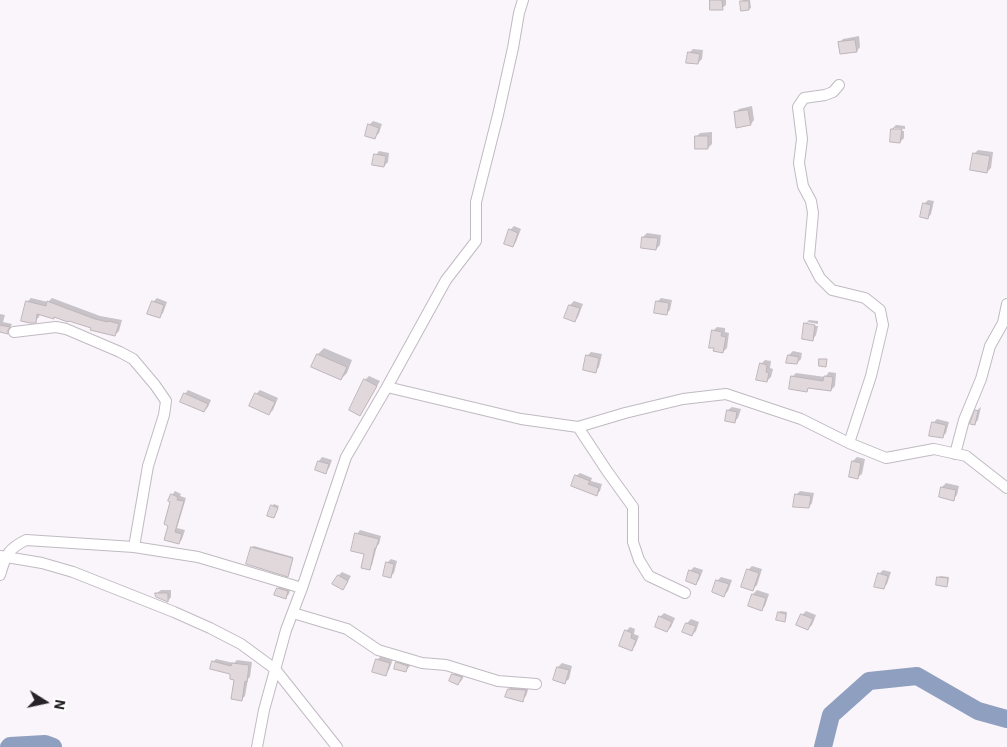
<!DOCTYPE html>
<style>
body{margin:0}
#map{position:relative;width:1007px;height:747px;overflow:hidden;background:#faf4fb;font-family:"IBM Plex Sans",sans-serif}
canvas{display:block}
.north{position:absolute;left:20px;top:677px;width:50px;height:50px;-webkit-text-stroke:4px #fff;paint-order:stroke;rotate:100deg;font-size:14px;font-weight:700;line-height:20px;text-align:center;color:#262326}
.north::after{content:'';display:block;margin:auto;width:18px;height:22px;background:#262326;clip-path:polygon(50% 0,100% 100%,50% 72%,0 100%)}
</style>
<div id="map">
<canvas width="1007" height="747"></canvas>
<div class="north">N</div>
</div>
<script>
const ctx = document.querySelector('canvas').getContext('2d');
ctx.lineJoin = 'round';
function fillPath(path, color) {
  ctx.fillStyle = color;
  ctx.fill(path, 'evenodd');
}
function strokePath(path, color, width, dash) {
  ctx.strokeStyle = color;
  ctx.lineWidth = width;
  ctx.lineCap = dash ? 'butt' : 'round';
  ctx.setLineDash(dash || []);
  ctx.stroke(path);
}
const shadow = new Path2D(`
 M711 0H726V5L722 8Z
 M743 0H750L751 8 749 9 742 1Z
 M859 36 860 47 857 51 839 43 843 39Z
 M693 49 703 50 702 59 698 63 689 53Z
 M752 106 754 120 751 124 735 113 739 109Z
 M373 121 382 124 379 133 375 137 369 125Z
 M896 125 905 126V129L894 128V130L904 131V138L900 142 892 129Z
 M712 132V144L708 148 696 137 700 133Z
 M978 150 993 152 991 168 987 172 974 154Z
 M379 151 389 153 388 162 384 166 376 155Z
 M928 200 934 201 931 214 928 218 924 204Z
 M514 226 521 229 516 242 513 246 510 230Z
 M647 233 661 235 660 245 656 249 643 237Z
 M31 298 48 302 52 298 100 316 122 320 119 331 115 335 54 316 40 314 39 317 35 321 27 302Z
 M157 298 167 302 163 313 159 317 153 302Z
 M661 298 672 300 670 310 666 314 657 302Z
 M574 301 583 304 578 317 574 321 566 318 570 305Z
 M0 314 5 315 3 322 12 324 10 329 7 333 0 331Z
 M809 320 818 321V324L807 322V325L818 326 816 335 813 339 805 324Z
 M717 327 725 328V332L729 333 727 348 723 352 713 331Z
 M324 348 352 360 347 373 341 379 313 367 318 354Z
 M793 351 802 353 801 359 797 363 789 355Z
 M591 352 602 354 599 367 596 371 587 356Z
 M765 360 771 361 770 368 773 369 771 377 767 381 761 364Z
 M829 372 836 373 835 386 831 390 810 387 807 390 792 377 796 373 825 377Z
 M369 376 380 381 363 410 360 414 350 409 365 380Z
 M188 390 211 400 208 407 204 411 185 394Z
 M260 390 278 398 273 410 269 414 251 405 256 394Z
 M732 407 741 409 738 418 734 422 728 410Z
 M981 407 978 420 974 424 976 411Z
 M937 419 949 422 946 433 942 437 933 423Z
 M322 457 332 460 329 468 326 472 319 461Z
 M857 457 865 459 862 474 858 477 853 461Z
 M580 473 592 478 591 481 602 484 600 491 597 494 576 476Z
 M946 483 959 486 957 495 953 499 940 496 942 487Z
 M175 491 181 494 180 496 186 498 177 528 185 530 182 539 179 543 170 525 172 495Z
 M800 491 814 493 812 503 809 507 796 495Z
 M274 504 279 506 274 517 272 506Z
 M360 530 381 536 379 544 377 546 372 565 369 569 366 553 357 534Z
 M254 546 293 557 289 574 252 547Z
 M391 559 397 561 394 573 390 577 387 563Z
 M752 566 762 569 757 585 753 589 748 570Z
 M694 567 703 570 699 580 696 583 690 571Z
 M883 570 891 572 887 584 883 588 879 574Z
 M342 572 351 576 346 585 343 589 339 575Z
 M940 576 949 577 948 584 946 585 939 577Z
 M721 577 732 580 728 591 724 595 717 581Z
 M282 584 291 587 289 594 285 598 278 588Z
 M161 590H171V597L168 601 157 593Z
 M757 590 769 594 765 606 761 610 753 594Z
 M781 611 787 612 786 619 784 621 779 612Z
 M806 611 816 615 812 625 808 629 802 615Z
 M664 613 675 618 671 627 667 631 660 617Z
 M691 619 699 622 696 631 692 635 687 623Z
 M630 627 635 629 634 634 639 636 635 646 631 650 626 631Z
 M381 656 393 659 389 670 385 674 377 660Z
 M216 659 234 663 237 660 252 662 250 677 248 679 245 696 241 700 236 679 232 673 213 662Z
 M401 659 411 662 410 666 406 670 397 663Z
 M562 663 572 666 569 679 565 682 558 667Z
 M458 671 465 673 462 680 458 684 454 675Z
 M513 685 529 687 526 696 522 700 509 689Z`);
const river = new Path2D(`
 M9 747 10 746 45 744 53 747
 M823 747 831 715 869 681 917 676 978 711 1007 719`);
const building = new Path2D(`
 M710 0H722L723 10H710Z
 M740 1H749V10L741 11Z
 M855 40 857 52 840 54 838 42Z
 M688 52 700 54 698 64 686 63Z
 M748 110 751 125 736 128 734 112Z
 M368 124 379 128 375 139 365 136Z
 M891 129H902L900 143 890 142Z
 M695 136H708V149H695Z
 M973 153 990 156 987 173 970 170Z
 M374 154 386 156 384 167 372 165Z
 M923 203 931 205 928 219 920 217Z
 M509 229 518 233 513 247 504 244Z
 M642 237 658 238 656 250 641 248Z
 M26 301 46 306 47 301 95 319 108 322 109 321 119 324 115 336 90 330 91 328 69 321 68 322 54 317V319L37 314 36 323H30L21 321Z
 M152 301 164 305 160 318 147 314Z
 M656 301 669 303 667 315 654 313Z
 M569 305 580 308 575 322 564 318Z
 M804 323 815 325 813 341 802 339Z
 M0 325 10 327 8 330V334L0 332Z
 M712 330 722 332 721 336 726 337 723 353 713 351 714 348H709Z
 M317 354 347 367 341 380 311 367Z
 M586 355 599 358 596 373 583 370Z
 M788 355 799 357 797 364 786 363Z
 M819 359H827L826 367 819 366Z
 M760 363 767 365 766 372 769 373 767 382 756 380Z
 M791 376 823 381 824 376 833 377 831 391 808 388 807 392 789 389Z
 M364 379 377 386 360 416 349 410Z
 M184 393 208 404 204 412 180 402Z
 M255 393 275 402 269 415 249 406Z
 M727 410 737 412 735 423 725 421Z
 M975 410 978 411 975 425 970 424Z
 M932 422 946 425 943 438 929 436Z
 M318 461 329 464 326 474 315 470Z
 M852 461 861 463 858 479 849 477Z
 M575 475 590 481 588 484 599 488 597 496 571 486Z
 M941 487 956 490 954 501 939 497Z
 M171 494 178 497 177 500 184 501 175 532 182 534 179 544 164 540 168 526 164 524 170 502 168 501Z
 M795 494 811 496 809 508 793 507Z
 M271 505 278 508 274 518 267 516Z
 M355 533 379 539 376 548H375L370 570 361 568 364 554 351 551Z
 M251 547 293 558 288 577 246 564Z
 M386 562 394 564 391 578 383 576Z
 M747 569 759 573 753 591 741 587Z
 M689 570 700 574 696 585 686 581Z
 M878 573 888 576 884 589 874 587Z
 M338 575 348 581 343 590 332 584Z
 M937 577 948 578 947 587 936 585Z
 M716 580 729 584 724 597 712 592Z
 M277 588 288 591 286 599 274 595Z
 M155 593H168V602L156 597Z
 M752 594 766 598 762 611 748 606Z
 M778 612 786 614 785 622 776 620Z
 M801 614 813 619 808 630 796 625Z
 M659 616 672 622 667 632 655 627Z
 M686 623 696 626 692 636 682 632Z
 M625 630 632 633 631 638 636 640 632 651 619 646Z
 M376 659 390 663 386 676 372 672Z
 M212 661 231 666 232 663 249 665 247 682 245 681 242 701 231 699 234 680 230 679V674L210 669Z
 M396 662 408 666 406 672 394 669Z
 M557 667 569 670 565 684 553 680Z
 M452 674 462 677 458 685 449 681Z
 M508 689 526 690 523 702 505 697Z`);
const minor = new Path2D(`
 M839 85 833 92 825 95 804 98 798 107 802 139 799 163 803 186 811 201 813 213 809 257 820 278 832 290 865 298 880 310 883 325 871 376 849 443
 M14 332 56 327 66 329 120 352 133 359 155 385 166 401 164 415 148 466 134 547
 M387 387 521 419 578 427 625 413 683 399 726 394 801 419 849 443 886 458 934 449 966 456 1007 488
 M578 427 607 471 633 507V542L639 560 649 576 685 593
 M955 454 964 420 981 379 990 346 1003 323 1007 304
 M0 556 42 563 73 572 174 612 210 628 241 644 275 669 337 747
 M0 575C6 556 6 550 26 540L134 547 198 557 302 588
 M293 613 347 629 378 650 422 663 446 665 498 681 536 684
 M257 747 264 710 286 630 302 588 346 457 387 387 446 280 476 241V202L498 115 513 48 519 13 523 0`);
fillPath(shadow, '#0003');
strokePath(river, '#8f9fbf', 18);
fillPath(building, '#e1d8dc');
strokePath(building, '#beb5b9', 1);
strokePath(minor, '#c0bac2', 12);
strokePath(minor, '#fff', 10);
</script>
